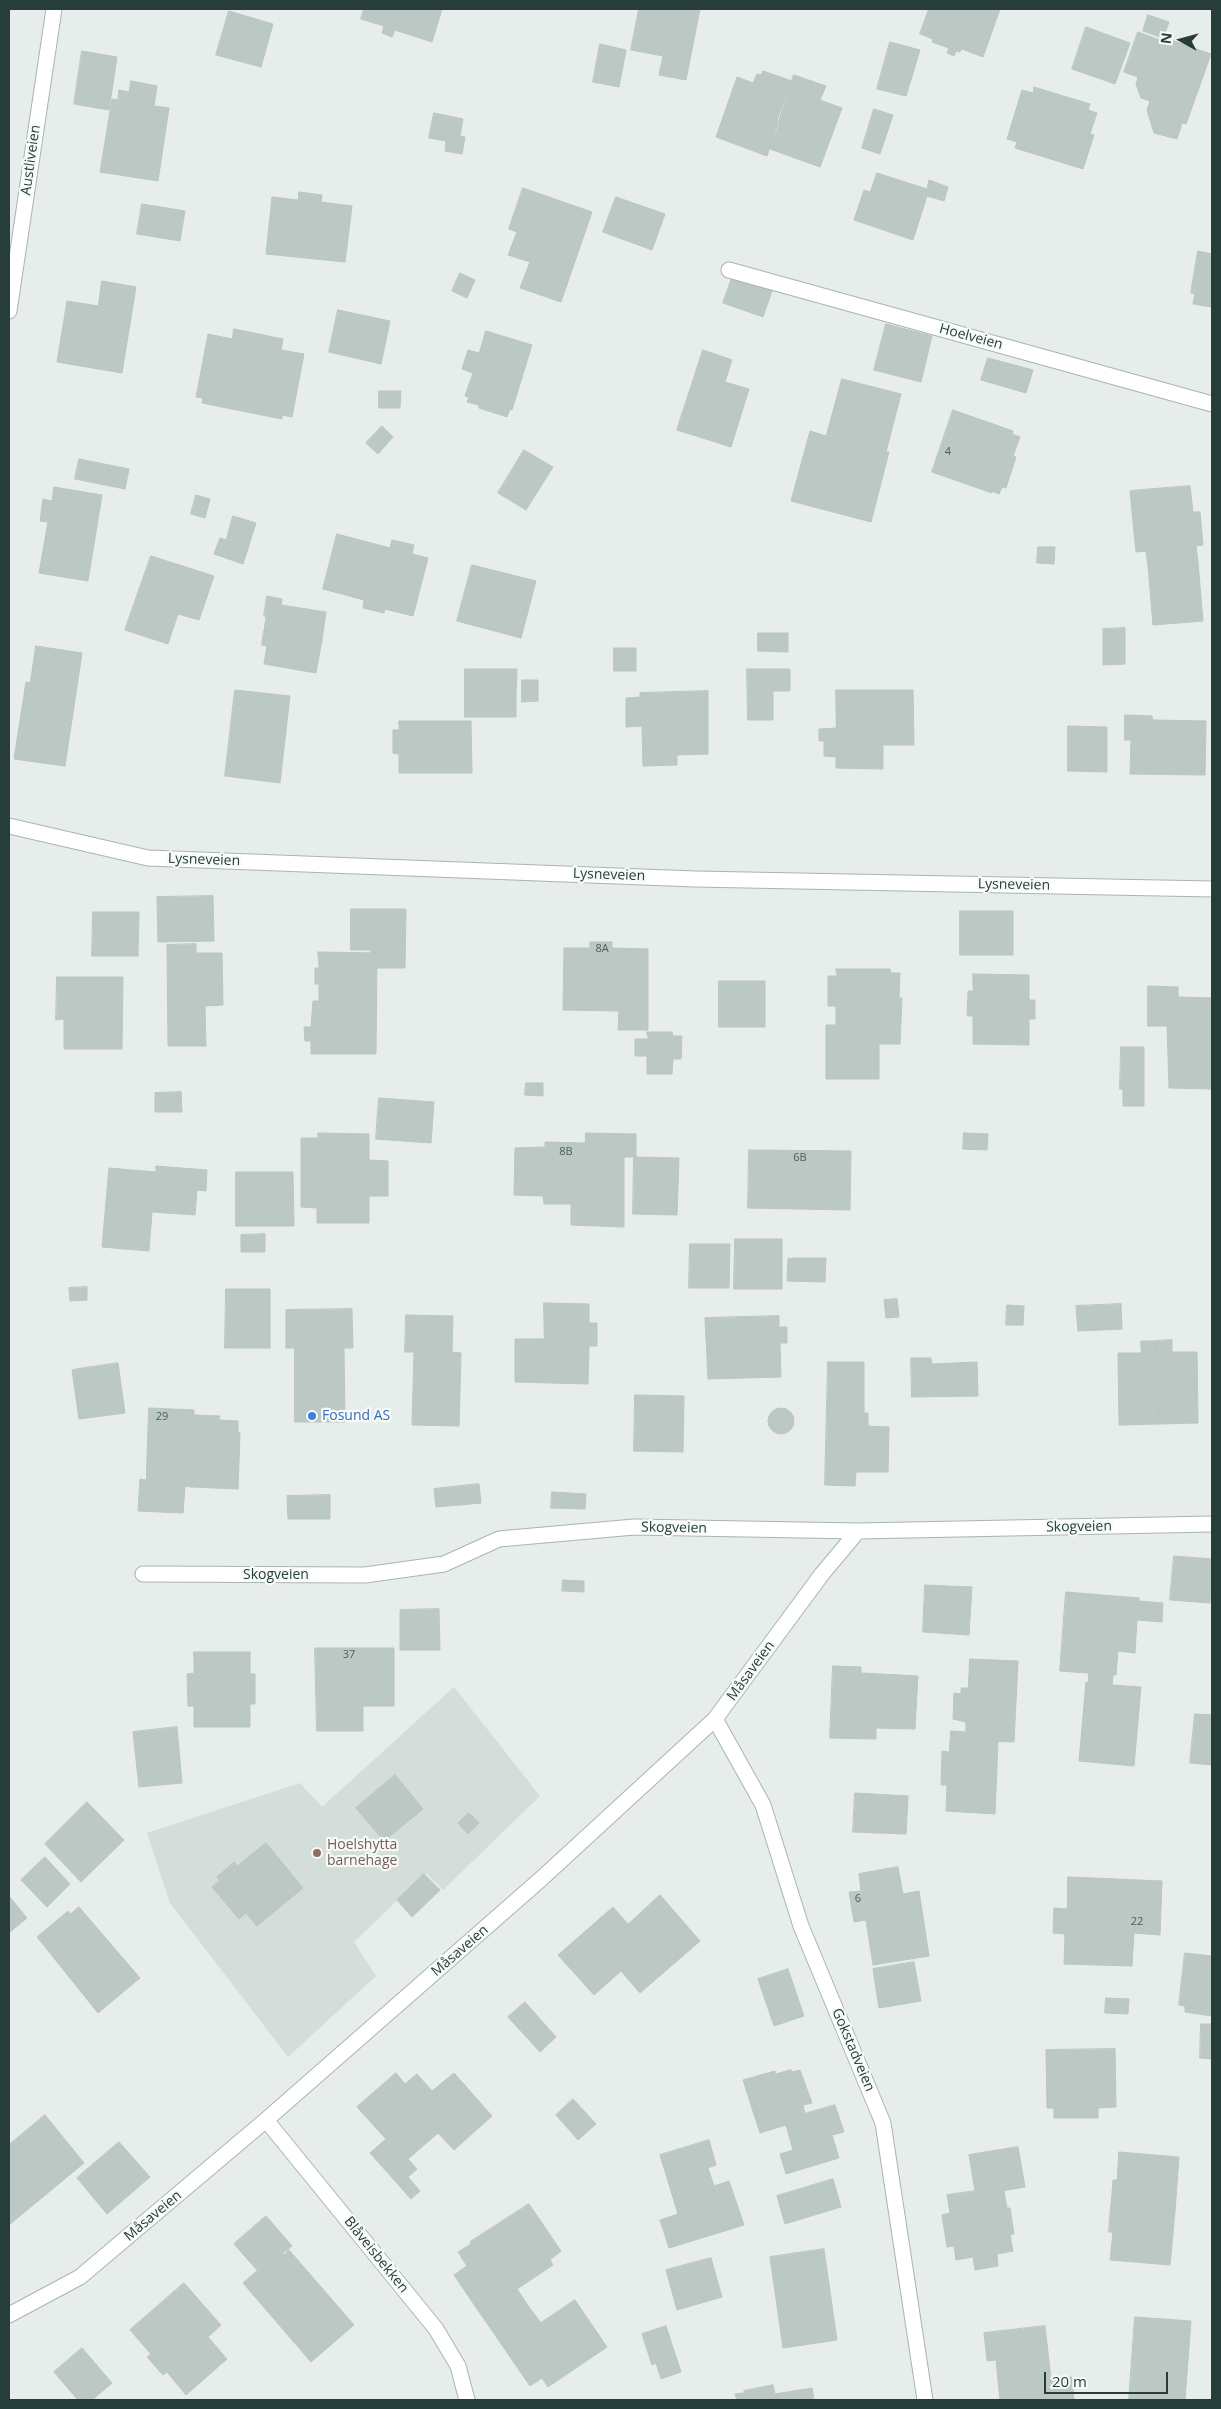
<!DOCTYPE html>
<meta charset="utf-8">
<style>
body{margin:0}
#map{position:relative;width:1221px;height:2409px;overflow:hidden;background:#e6edeb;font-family:"Open Sans",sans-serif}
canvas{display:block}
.frame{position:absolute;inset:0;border:10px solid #273d39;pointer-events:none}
.north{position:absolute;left:1156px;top:15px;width:50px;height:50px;-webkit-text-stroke:4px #f6faf8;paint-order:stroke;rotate:277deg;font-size:14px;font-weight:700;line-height:20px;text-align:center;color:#273d39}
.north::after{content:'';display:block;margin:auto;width:18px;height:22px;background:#273d39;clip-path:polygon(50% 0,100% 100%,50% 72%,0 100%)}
.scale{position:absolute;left:1044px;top:2372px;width:124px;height:22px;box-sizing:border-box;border:2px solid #273d39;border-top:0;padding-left:6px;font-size:15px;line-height:18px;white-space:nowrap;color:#273d39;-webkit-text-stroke:4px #f6faf8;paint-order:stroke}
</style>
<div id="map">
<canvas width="1221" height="2409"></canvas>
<div class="frame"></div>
<div class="north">N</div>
<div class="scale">20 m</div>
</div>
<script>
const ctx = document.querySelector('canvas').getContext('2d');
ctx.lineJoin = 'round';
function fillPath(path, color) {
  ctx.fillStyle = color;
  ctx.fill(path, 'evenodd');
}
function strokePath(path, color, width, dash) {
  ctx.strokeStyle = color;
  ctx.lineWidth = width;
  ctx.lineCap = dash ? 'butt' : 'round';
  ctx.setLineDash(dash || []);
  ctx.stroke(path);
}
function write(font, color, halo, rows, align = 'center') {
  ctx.font = font + ' "Open Sans",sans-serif';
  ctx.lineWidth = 4.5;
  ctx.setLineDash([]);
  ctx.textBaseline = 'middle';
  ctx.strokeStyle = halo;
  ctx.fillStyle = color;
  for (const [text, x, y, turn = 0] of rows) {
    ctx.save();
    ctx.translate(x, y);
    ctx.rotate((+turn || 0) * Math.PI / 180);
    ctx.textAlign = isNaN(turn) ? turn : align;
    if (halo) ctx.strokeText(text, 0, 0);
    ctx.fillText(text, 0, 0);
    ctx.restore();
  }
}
const built = new Path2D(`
 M454 1687 540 1796 443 1890 426 1873 354 1942 376 1976 288 2057 170 1903 147 1833 300 1783 322 1807Z`);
const building = new Path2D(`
 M364 9H442L432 42 395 30 392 37 382 33 384 26 361 19Z
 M639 9H700L686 80 659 75 663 56 631 50Z
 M929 9H1000L983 57 962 49 960 52 956 51 954 56 947 53 949 48 932 42 933 39 920 34Z
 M229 11 273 24 261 67 216 55Z
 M1148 15 1169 22 1163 38 1143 31Z
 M1086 27 1130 43 1115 84 1072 69Z
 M1138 32 1170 44 1171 40 1211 54 1186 124 1182 123 1177 139 1154 133 1147 110 1150 101 1141 98 1136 84 1138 77 1124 72Z
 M890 42 920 50 906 96 877 89Z
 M600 44 626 50 619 87 593 82Z
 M82 51 117 57 109 110 74 104Z
 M763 71 792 81 767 156 716 137 737 77 753 83 757 74 761 75Z
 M794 75 826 86 820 100 842 108 820 167 770 149 780 122 777 121Z
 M131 81 157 86 154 106 169 108 158 181 100 172 112 99 118 100 119 90 129 92Z
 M1034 87 1090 104 1088 110 1097 113 1090 134 1094 135 1083 169 1015 148 1017 142 1007 139 1022 90 1033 93Z
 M874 109 893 115 880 154 862 148Z
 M434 113 463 119 460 136 465 137 462 154 445 151 446 141 429 138Z
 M877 173 927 189 929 180 948 187 944 201 927 196 913 240 854 220 864 190 870 192Z
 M523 188 592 212 561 302 520 288 530 262 508 255 517 232 509 229Z
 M299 192 322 195 321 202 352 206 345 262 266 254 272 197 298 200Z
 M616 197 665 214 652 250 603 232Z
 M142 204 185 211 180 241 137 234Z
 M1198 251 1212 254V307L1193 304 1195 294 1191 293Z
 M460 273 475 280 467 298 452 291Z
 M733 275 773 288 763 317 723 303Z
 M102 281 136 287 122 373 57 362 67 301 98 306Z
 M338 310 390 321 381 364 329 352Z
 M886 324 932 336 921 382 874 370Z
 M234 329 283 339 281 350 304 354 292 417 282 415V419L202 403 203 398 196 397 208 334 232 339Z
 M486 331 532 345 512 410 510 409 507 417 479 408V405L467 402 469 397 465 396 473 373 462 369 468 350 479 353Z
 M703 350 732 360 725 382 749 389 731 447 677 430Z
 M988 358 1033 370 1026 393 981 380Z
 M842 379 901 394 886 452H889L871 522 791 501 810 431 826 436Z
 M379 391H401L400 408H379Z
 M953 410 1013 431 1012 434 1020 437 1013 456 1016 457 1006 488 1002 487 999 494 992 491V493L932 472Z
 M382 426 393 437 378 454 366 443Z
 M524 450 553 467 526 510 498 493Z
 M79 459 129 469 125 489 75 479Z
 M1190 486 1193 512H1200L1203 545 1196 546 1198 562 1148 566 1146 551 1136 552 1130 491Z
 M54 487 102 495 88 581 39 573 48 522 40 521 43 499 52 501Z
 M196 495 210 499 205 518 191 514Z
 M233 516 256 523 243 564 214 554 220 538 226 540Z
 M337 534 390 548 392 540 414 545 412 554 428 558 413 616 385 609 384 613 363 608 364 600 323 589Z
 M1038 547H1055L1054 564 1037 563Z
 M151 556 214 576 199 620 178 614 168 644 125 630Z
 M1198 562 1203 621 1153 625 1148 566Z
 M472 565 536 581 521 638 457 621Z
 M267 596 282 599 281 605 326 612 322 640 264 631 266 617 278 618 264 616Z
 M1125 628V664L1103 665V629Z
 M264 631 322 640 316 673 264 664 267 646 262 645Z
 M758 633H788V652L758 651Z
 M36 646 82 653 65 766 14 759 26 682 30 683Z
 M614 648H636V671H614Z
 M465 669H517L516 693H465Z
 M747 669H790V691H773V720H748Z
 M522 680H538V701L522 702Z
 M235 690 290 696 280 783 225 776Z
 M836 690H913L914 745H883V769L836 768V757L824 756V741H819V729L836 728Z
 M708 691V754L677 755V765L643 766 642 726 626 727V698L640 697V693Z
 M465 693H516V717H465Z
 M1125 715 1152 716 1153 720 1206 721 1205 775 1130 774 1131 740H1125Z
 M399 721H471L472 773H399V754L393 753V730H399Z
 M1068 726 1107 727V772L1068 771Z
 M213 896 214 941 158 942 157 897Z
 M351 909H406L405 968H376L377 953H371V950H351Z
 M960 911H1013V955H960Z
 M93 912H139L138 956H92Z
 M590 942H612V948L648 949V1030H618L619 1011 563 1010 564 948H590Z
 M196 944V953H222L223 1005 205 1006 206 1046H168L167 945Z
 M318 952 377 953 376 1054H311V1041H305L304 1027H311L313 1001H319V984H315V968H319Z
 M836 969H890L891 973H900L899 998H902L900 1044H879V1079H826V1025H836V1006H828V976H837Z
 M973 974 1029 975V1000H1035V1019H1029V1045L973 1044V1016H967L968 991H973Z
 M57 977H123L122 1049H64V1019L56 1020Z
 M719 981H765V1027H719Z
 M1148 986 1178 987V997L1212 998V1089L1169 1088 1167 1026H1148Z
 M647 1032H672L673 1036H682L681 1059H673L672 1074H647V1056H635V1039H648Z
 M1121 1047H1144V1106H1123V1089H1120Z
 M526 1083H543V1096L525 1095Z
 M181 1092 182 1112H155V1093Z
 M379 1098 434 1102 431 1143 376 1139Z
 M318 1133 369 1134V1160L388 1161V1196H369V1223H317V1208L301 1207V1138H318Z
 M586 1133 636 1134V1157H624V1227L571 1225V1204H544L543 1196 514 1195 515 1148 545 1147V1142L585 1143Z
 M964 1133 988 1134 987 1150 963 1149Z
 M749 1150 851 1151 850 1210 748 1208Z
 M634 1157 679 1158 677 1215 633 1214Z
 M156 1166 207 1170 206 1191 197 1190 195 1215 152 1212 149 1251 102 1247 109 1168 156 1172Z
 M236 1172H265V1226H236Z
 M265 1172H293L294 1226H265Z
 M265 1234V1252H241V1235Z
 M735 1239H782V1289H734Z
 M690 1244H730L729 1288H689Z
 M796 1258H826L825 1282 787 1281 788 1259Z
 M87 1287V1300L70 1301 69 1288Z
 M226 1289H270V1348H225Z
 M897 1299 899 1317 886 1318 884 1300Z
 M544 1303 589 1304V1323H597V1346H589L588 1384 515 1382V1339H544Z
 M1121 1304 1122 1329 1078 1331 1076 1306Z
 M1007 1305 1024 1306 1023 1325H1006Z
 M352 1309 353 1348H286V1310Z
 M406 1315 453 1316 452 1352 461 1353 459 1426 412 1425 414 1352H405Z
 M779 1316V1327H787V1343H780L781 1377 708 1379 705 1318Z
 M1172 1340V1352H1197L1198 1423 1159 1424 1156 1341Z
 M1141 1341H1156L1159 1424 1119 1425 1118 1353H1141Z
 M295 1348H344L345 1422H295Z
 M911 1358H931L932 1364 977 1362 978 1396 912 1397Z
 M828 1362H864V1413H868V1426L889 1427 888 1472H856L855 1486 825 1485Z
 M118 1363 125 1413 79 1419 72 1370Z
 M635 1395 684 1396 683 1452 634 1451Z
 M149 1408 194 1410 191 1487 185 1486 183 1513 138 1511 140 1479 146 1480Z
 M768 1421a13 13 0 1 1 26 0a13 13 0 1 1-26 0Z
 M194 1415 220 1416 219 1420 238 1421V1433H240L238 1489 191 1487Z
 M479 1484 481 1503 436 1507 434 1489Z
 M552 1492 586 1494 585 1509 551 1508Z
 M330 1495V1519H288L287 1496Z
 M1174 1556 1212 1559 1210 1603 1170 1600Z
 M563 1580 584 1581V1592L562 1591Z
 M925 1585 972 1587 969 1635 923 1632Z
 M1066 1592 1139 1598V1601L1163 1603 1162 1622 1137 1620 1135 1653 1118 1651 1116 1675 1060 1671Z
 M439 1609 440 1650H400V1610Z
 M315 1648H394V1706H363V1731H317Z
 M194 1652H250V1674H255V1704H250V1727H194V1706H188L187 1674 194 1673Z
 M970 1659 1018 1661 1014 1742 983 1741V1733L966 1732V1722L953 1719 954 1693 961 1694V1688H968Z
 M833 1666 861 1667V1673L918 1676 915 1729 876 1728V1739L830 1738Z
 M1089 1673 1113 1675 1112 1685 1141 1687 1134 1766 1079 1761 1086 1682 1088 1683Z
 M1195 1714 1212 1715V1765L1190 1763Z
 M177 1727 182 1783 139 1787 133 1732Z
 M951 1731 983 1733V1741H998L995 1814 946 1811 947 1785H941L942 1751 949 1752Z
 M395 1775 423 1809 384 1841 356 1808Z
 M855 1793 908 1796 906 1834 853 1832Z
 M87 1802 124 1840 81 1882 45 1844Z
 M469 1813 479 1823 468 1834 458 1823Z
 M266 1843 303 1888 257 1926 246 1913 239 1919 212 1887 220 1881 217 1877 234 1862 237 1866Z
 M45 1857 70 1884 47 1907 21 1880Z
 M898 1867 903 1894 919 1891 929 1956 873 1965 866 1920 854 1922 849 1892 861 1891 859 1874Z
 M424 1874 440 1890 412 1917 397 1900Z
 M1068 1877 1162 1881 1160 1935 1134 1933 1132 1966 1064 1964 1065 1934 1053 1933 1054 1908 1067 1909Z
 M660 1895 700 1941 640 1993 621 1971 594 1995 558 1955 613 1907 628 1924Z
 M9 1896 27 1918 9 1933Z
 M79 1907 140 1978 98 2013 37 1937 68 1911 70 1914Z
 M1185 1953 1212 1956V2016L1185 2012V2006L1179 2005Z
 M914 1962 921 2001 879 2008 873 1969Z
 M788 1969 804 2016 774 2026 758 1979Z
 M1106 1998 1129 1999 1128 2014 1105 2013Z
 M525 2002 556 2037 540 2052 508 2017Z
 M1201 2024H1212V2059L1200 2058Z
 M1115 2049 1116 2107 1098 2108V2118H1054V2108H1047L1046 2050Z
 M791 2070 792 2072 800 2070 812 2103 803 2105 805 2114 787 2119 786 2125 760 2133 743 2080 775 2071V2074Z
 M396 2073 405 2084 417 2074 432 2091 454 2073 492 2116 454 2150 438 2133 408 2159 417 2169 408 2177 420 2191 411 2199 370 2153 386 2139 357 2107Z
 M573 2099 596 2124 578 2140 556 2115Z
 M835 2105 844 2132 832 2135 839 2158 786 2174 780 2154 793 2150 786 2125 787 2119Z
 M45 2115 84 2163 9 2225V2145Z
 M709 2140 716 2165 708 2168 714 2186 729 2181 744 2225 669 2248 660 2220 678 2214 660 2155Z
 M119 2142 150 2177 107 2214 77 2178Z
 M1018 2147 1025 2187 990 2193V2189L975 2191 969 2155Z
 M1119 2152 1179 2157 1175 2211 1111 2206 1113 2180H1117Z
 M833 2179 841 2207 785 2224 777 2196Z
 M990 2189V2193L1004 2191 1007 2208H1010L1014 2234 1010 2235 1013 2251 997 2254 998 2266 975 2270 973 2257 956 2260 954 2246 947 2247 942 2215 950 2213 947 2195Z
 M529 2204 561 2251 550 2260 553 2265 511 2293 507 2288 477 2309 454 2275 467 2266 458 2252 471 2244 470 2242Z
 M1111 2206 1175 2211 1170 2265 1110 2260 1113 2232H1109Z
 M266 2216 292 2246 282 2254 280 2251 257 2270 234 2244Z
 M824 2249 837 2340 783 2348 770 2257Z
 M289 2250 354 2325 311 2362 243 2283 280 2251 284 2255Z
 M711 2258 722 2297 677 2310 666 2270Z
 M184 2283 221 2325 208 2337 227 2359 186 2395 167 2372 163 2375 147 2357 151 2354 130 2330Z
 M507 2288 511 2293 517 2289 529 2307 493 2332 477 2309Z
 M575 2300 607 2347 548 2387 542 2378 530 2386 504 2348Z
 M529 2307 541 2323 504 2348 493 2332Z
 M1135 2317 1191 2321 1185 2400H1129Z
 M666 2326 681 2372 661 2379 656 2363 652 2365 642 2334Z
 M1045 2326 1051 2379 1072 2377 1074 2400H1000L996 2360 987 2361 984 2333Z
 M82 2348 112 2383 92 2400H78L54 2372Z
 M773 2385 775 2394 812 2388 814 2400H737L735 2394 744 2393V2391Z`);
const street = new Path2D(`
 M729 270 1212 404
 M9 311 54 9
 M9 826 148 858 695 879 1212 889
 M143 1574 365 1575 444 1564 499 1539 634 1527 858 1531 1212 1524
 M715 1719 763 1805 801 1926 883 2123 925 2400
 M266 2120 436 2329 458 2366 467 2400
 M9 2315 80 2277 266 2120 541 1879 715 1719 822 1574 858 1531`);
const markers = [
 [312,1416,5,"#3f7fe0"],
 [317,1853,5,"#8d6e63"]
];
const numberNames = [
 ["4",948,452],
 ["8A",602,949],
 ["8B",566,1152],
 ["6B",800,1158],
 ["29",162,1417],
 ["37",349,1655],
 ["6",858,1899],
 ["22",1137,1922]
];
const streetNames = [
 ["Austliveien",31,160,-82],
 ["Hoelveien",971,337,15],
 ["Lysneveien",204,860,2],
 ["Lysneveien",609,875,2],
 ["Lysneveien",1014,885,1],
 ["Skogveien",1079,1527,-1],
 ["Skogveien",674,1528,1],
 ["Skogveien",276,1575],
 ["Måsaveien",751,1671,-54],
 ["Måsaveien",460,1951,-41],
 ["Gokstadveien",853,2050,67],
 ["Måsaveien",153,2216,-40],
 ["Blåveisbekken",376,2255,51]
];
const shopNames = [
 ["Fosund AS",322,1416]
];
const educationNames = [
 ["Hoelshytta",327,1845],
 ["barnehage",327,1861]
];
fillPath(built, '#d4ddda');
fillPath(building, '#bbc8c4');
strokePath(building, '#b9c6c2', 1);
strokePath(street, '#a9b5b2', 17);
strokePath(street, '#fff', 15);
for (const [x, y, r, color] of markers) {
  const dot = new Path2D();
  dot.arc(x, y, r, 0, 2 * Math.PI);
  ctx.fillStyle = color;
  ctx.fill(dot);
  strokePath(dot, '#f6faf8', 2);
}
write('11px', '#4c605c', null, numberNames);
write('14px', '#273d39', '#f6faf8', streetNames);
write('14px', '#366cbe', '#f6faf8', shopNames, 'left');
write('14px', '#785e54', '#f6faf8', educationNames, 'left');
</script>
